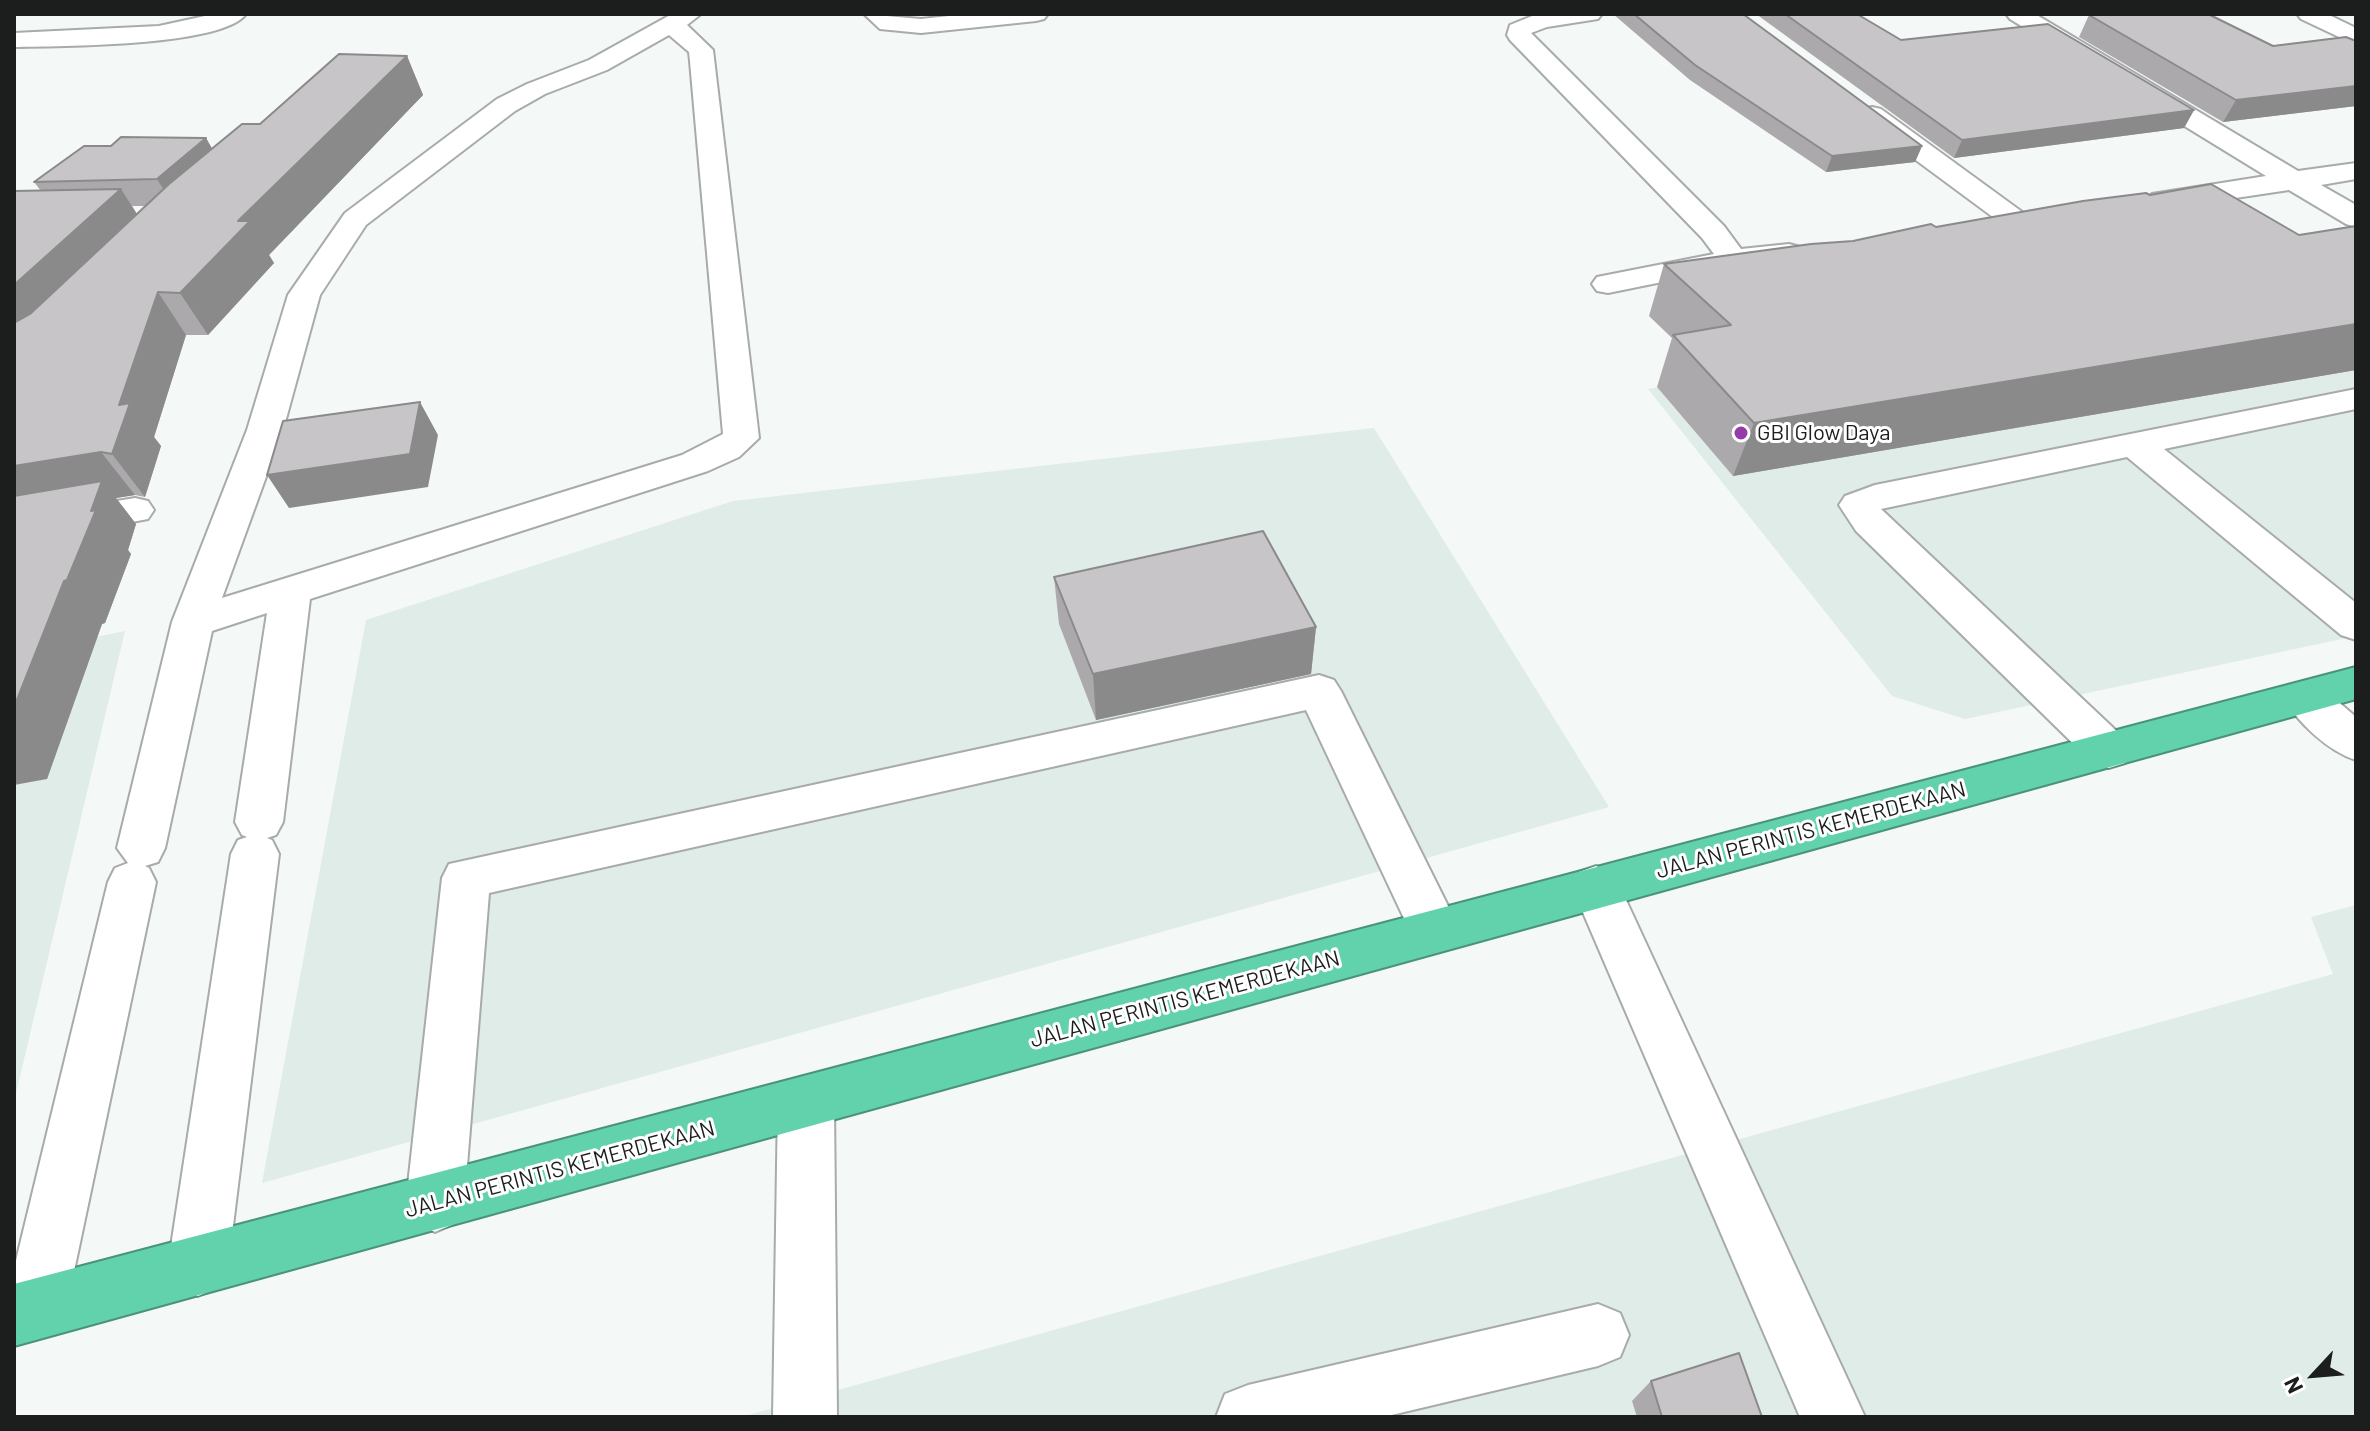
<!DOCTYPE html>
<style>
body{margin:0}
#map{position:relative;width:2370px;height:1431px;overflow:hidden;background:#f4f8f6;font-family:Barlow,sans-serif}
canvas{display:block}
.frame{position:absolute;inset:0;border:16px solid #1c1d1d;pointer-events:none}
.north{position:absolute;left:2274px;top:1335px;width:80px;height:80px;-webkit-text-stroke:6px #fff;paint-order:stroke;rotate:244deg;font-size:22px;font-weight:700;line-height:32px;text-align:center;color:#1c1d1d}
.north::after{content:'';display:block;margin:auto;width:28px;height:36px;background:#1c1d1d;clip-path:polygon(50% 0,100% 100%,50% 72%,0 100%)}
</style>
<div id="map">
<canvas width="2370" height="1431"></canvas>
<div class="frame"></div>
<div class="north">N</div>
</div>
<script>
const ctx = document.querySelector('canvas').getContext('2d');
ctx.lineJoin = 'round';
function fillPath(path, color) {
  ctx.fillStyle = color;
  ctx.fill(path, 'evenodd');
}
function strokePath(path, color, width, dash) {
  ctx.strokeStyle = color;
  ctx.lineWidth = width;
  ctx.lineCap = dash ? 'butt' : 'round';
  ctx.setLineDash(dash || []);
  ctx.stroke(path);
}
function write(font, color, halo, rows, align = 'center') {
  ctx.font = font + ' Barlow,sans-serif';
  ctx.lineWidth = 6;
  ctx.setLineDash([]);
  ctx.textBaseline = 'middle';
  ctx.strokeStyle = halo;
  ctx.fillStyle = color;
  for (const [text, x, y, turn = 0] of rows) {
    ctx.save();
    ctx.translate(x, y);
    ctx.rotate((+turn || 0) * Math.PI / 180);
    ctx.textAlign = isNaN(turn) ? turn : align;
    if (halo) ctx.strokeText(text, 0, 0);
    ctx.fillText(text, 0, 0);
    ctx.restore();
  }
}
const built = new Path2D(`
 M2356 275V636L1965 719 1892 696 1648 389Z
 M1374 428 1609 807 262 1183 366 620 733 501Z
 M125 631 14 1102V654Z
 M2356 905V1417H741L2333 974 2311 917Z`);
const minor = new Path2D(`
 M214 14H246C222 47 57 46 14 47V33L159 26Z
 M672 14H701L687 25 713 50 759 438 739 457 708 471 310 599 283 822 276 835 267 838 272 840 279 854 228 1266 219 1287 198 1296 177 1287 168 1266 231 854 238 840 247 837 242 835 235 822 267 613 212 631 165 848 158 862 145 866 149 868 156 882 66 1309 57 1331 35 1340 14 1331V1269L108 882 115 868 128 863 117 848 172 622 247 430 288 295 345 213 497 99 527 84 589 60ZM669 35 689 52 690 61 723 434 682 455 222 598 283 430 320 295 366 225 515 111 545 94 607 70Z
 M864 14 921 19 967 14H1048L1044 19 1036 21 921 33 880 29Z
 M1537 14H1602L1598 19 1547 27 1531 33 1724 226 1741 249 1789 244 1800 247 1804 253 1800 259 1731 268 1608 293 1597 291 1592 284 1597 277 1714 254 1702 238 1510 40 1507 35 1510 25Z
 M2006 14H2035L2298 171 2356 163V179L2321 185 2356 205V227L2346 224 2289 190 2162 209 2152 206 2147 200 2152 194 2266 176 2010 19Z
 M2297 14H2327L2356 28V45L2301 19Z
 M1872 107 1881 109 2025 214 2030 220 2025 226 2015 229 2005 226 1863 121 1859 115 1863 109Z
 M2356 389V409L2164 449 2356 603V640L2341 635 2127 457 1881 509 2125 739 2132 751 2125 763 2109 768 2093 763 1856 531 1839 505 1845 496 1875 485Z
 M135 498 148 501 154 510 148 519 14 544V518Z
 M1319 675 1334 680 1341 691 1453 916 1460 931 1453 946 1435 953 1417 946 1306 710 489 893 464 1203 456 1223 435 1232 414 1223 406 1203 442 878 449 864Z
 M2305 681 2320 686 2356 717V760C2329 752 2297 722 2283 697L2290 686Z
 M1596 866 1613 872 1620 887 1865 1417H1800L1572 887 1579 872Z
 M806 1077 826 1085 834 1103 837 1417H773L778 1103 786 1085Z
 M1598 1304 1620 1313 1629 1335 1620 1357 1598 1366 1383 1417H1216L1225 1394 1248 1385Z`);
const highway = new Path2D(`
 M2356 667V699L14 1346V1284Z`);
const wall = new Path2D(`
 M1613 14H1743L1922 146 1915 162 1826 172 1690 80Z
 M1756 14H1857L1901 40 2194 110 2184 128 1954 158Z
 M2089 15 2273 46 2356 41V106L2223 122 2079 37Z
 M407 56 423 95 269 255 274 263 208 335H186L154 437 161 446 145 497 135 495 116 498 136 524 128 550 131 554 105 623 102 624 47 779 41 191 34 182 111 146 206 138 212 149 260 124ZM132 206H146L137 214Z
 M2150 195 2299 235 2356 226V370L1733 476 1657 387 1672 338 1649 316 1664 264 1853 241 1936 227Z
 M1054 577 1316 627 1311 674 1096 720 1059 624Z
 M1651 1381 1762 1417H1637L1632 1401Z`);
const shadedWall = new Path2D(`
 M407 56 423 95 269 255 274 263 208 335 180 293 238 221Z
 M2356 86V106L2223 122 2236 100Z
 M2194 110 2184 128 1954 158 1962 140Z
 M206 138 221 164 173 205 157 179Z
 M1922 146 1915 162 1826 172 1832 156Z
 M121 189 147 230 14 346V285Z
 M158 292 186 335 154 437 161 446 145 497 112 454 119 405Z
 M2356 324V370L1733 476 1754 423Z
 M420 402 438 435 428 487 289 508 267 475Z
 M101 452 135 495 116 498 136 524 128 550 131 554 105 623 102 624 47 779 14 785V707L91 511 14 516V466Z
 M1316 627 1311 674 1096 720 1093 674Z`);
const building = new Path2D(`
 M1634 14H1743L1922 146 1832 156 1695 65Z
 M1785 14H1857L1901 40 2048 24 2194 110 1962 140Z
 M2102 14H2208L2273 46 2346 37 2356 41V86L2236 100 2089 15Z
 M339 54 407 56 238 221H250L180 293 158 292 119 405 130 403 112 454 101 452 14 466V323L30 314 169 184 242 124H260Z
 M121 137 206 138 157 179 34 182 84 146H111Z
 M2211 184 2299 235 2356 226V324L1754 423 1673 335 1731 325 1664 264 1811 244 1853 241 1931 224 1936 227 2083 201 2146 193 2150 195Z
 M121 189 14 285V191Z
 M420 402 410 454 267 475 283 421Z
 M102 481 91 511 96 510 67 580 64 581 14 707V496Z
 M1263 531 1316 627 1093 674 1054 577Z
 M1739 1353 1762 1417H1662L1651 1381Z`);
const markers = [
 [1741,433,8,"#943daa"]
];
const poiNames = [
 ["GBI Glow Daya",1757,433]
];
const streetNames = [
 ["JALAN PERINTIS KEMERDEKAAN",1811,830,-15],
 ["JALAN PERINTIS KEMERDEKAAN",1185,999,-15],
 ["JALAN PERINTIS KEMERDEKAAN",560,1169,-15]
];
fillPath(built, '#e0ece7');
strokePath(minor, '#a7aba9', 4);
strokePath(highway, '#4a937a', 4);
fillPath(minor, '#fff');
fillPath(highway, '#62d2ac');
fillPath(wall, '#aba9ab');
fillPath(shadedWall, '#8b8a8b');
fillPath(building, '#c7c5c7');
strokePath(building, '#8b8a8b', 2);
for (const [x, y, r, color] of markers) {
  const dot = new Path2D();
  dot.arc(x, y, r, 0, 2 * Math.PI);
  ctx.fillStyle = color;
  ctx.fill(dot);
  strokePath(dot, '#fff', 3);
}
write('22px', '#1c1d1d', '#fff', poiNames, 'left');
write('22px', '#1c1d1d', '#fff', streetNames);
</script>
